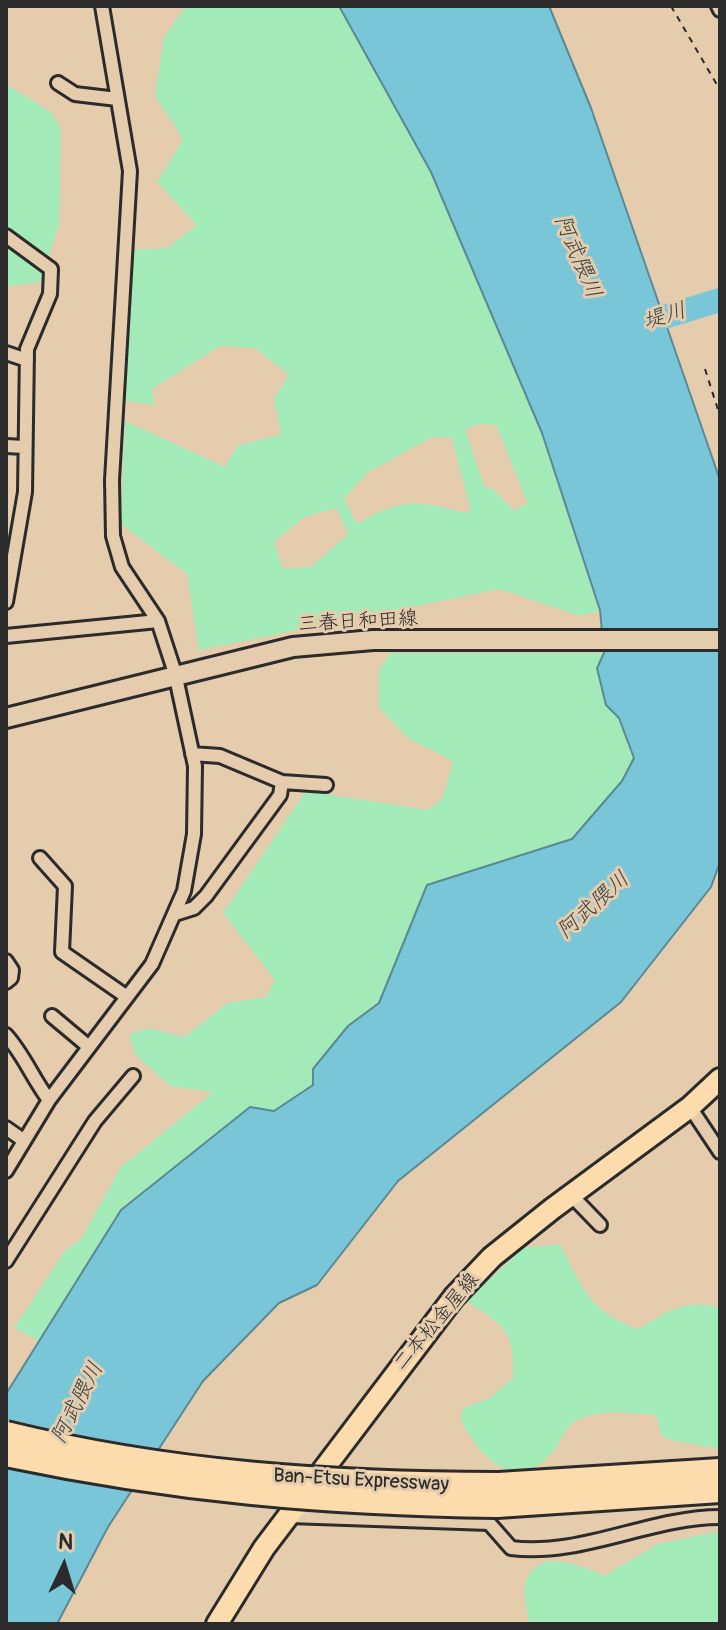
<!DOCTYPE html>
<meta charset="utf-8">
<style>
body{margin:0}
#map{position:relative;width:726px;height:1630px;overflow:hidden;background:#e4ccad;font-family:Pangolin,sans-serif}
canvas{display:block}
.frame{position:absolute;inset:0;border:8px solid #2b2b2b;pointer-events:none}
.north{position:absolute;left:24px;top:1526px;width:80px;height:80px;-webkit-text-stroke:6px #e4ccad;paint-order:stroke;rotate:4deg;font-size:22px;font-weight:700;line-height:32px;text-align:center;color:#2b2b2b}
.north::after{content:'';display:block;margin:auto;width:28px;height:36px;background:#2b2b2b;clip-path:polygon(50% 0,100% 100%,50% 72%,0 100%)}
</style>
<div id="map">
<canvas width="726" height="1630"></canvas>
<div class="frame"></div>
<div class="north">N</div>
</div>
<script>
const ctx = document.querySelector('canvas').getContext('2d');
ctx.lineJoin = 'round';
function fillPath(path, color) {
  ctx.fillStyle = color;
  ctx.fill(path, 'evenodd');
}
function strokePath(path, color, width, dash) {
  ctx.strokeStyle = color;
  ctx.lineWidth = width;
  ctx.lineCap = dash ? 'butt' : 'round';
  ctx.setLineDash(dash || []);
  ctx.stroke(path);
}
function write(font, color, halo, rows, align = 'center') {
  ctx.font = font + ' Pangolin,"Klee One",sans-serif';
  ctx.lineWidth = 6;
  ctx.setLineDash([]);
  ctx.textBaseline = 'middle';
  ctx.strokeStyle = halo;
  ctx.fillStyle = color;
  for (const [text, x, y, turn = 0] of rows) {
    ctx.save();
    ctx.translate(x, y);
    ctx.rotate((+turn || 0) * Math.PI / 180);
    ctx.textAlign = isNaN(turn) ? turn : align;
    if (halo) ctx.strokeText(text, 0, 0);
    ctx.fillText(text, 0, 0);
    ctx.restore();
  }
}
const green = new Path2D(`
 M186 6H339L431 172 542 433 600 610 580 616 500 589 199 650 187 574 121 524 125 421 225 467 237 446 281 434 274 399 289 375 255 348 220 346 152 389 154 405 125 401 133 250 167 248 197 225 157 182 183 139 155 96 164 37ZM479 424 496 425 528 504 513 510 494 490 484 486 465 429ZM432 437H451L471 510 465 513C418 500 400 498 357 524L344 499 367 473ZM336 508 348 534 311 567 283 569 274 541 305 517Z
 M6 84 52 113 61 129 59 225 40 282 6 287Z
 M390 653H604L597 668 606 705 619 718 634 758 622 781 572 839 427 885 379 1004 347 1026 313 1069V1085L121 1210 39 1341 14 1328 65 1251 81 1239 121 1167 213 1092 170 1086 135 1054 129 1035 148 1028 184 1037 228 1003 266 997 275 980 223 913 306 791 428 810 443 798 453 761 408 738 379 708V670Z
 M560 1244C580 1285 592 1315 639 1329 666 1311 688 1298 720 1308V1449L670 1440 661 1435 656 1415C631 1413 600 1408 577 1420 565 1426 562 1439 555 1449 518 1498 478 1458 460 1418L464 1408 490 1398 513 1378C515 1331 505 1326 466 1301L523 1248Z
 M720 1531V1624H529C528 1613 523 1597 525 1586 534 1545 580 1565 604 1576L658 1544Z`);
const water = new Path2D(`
 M339 6H549L591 108 720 480V862L711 887 621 1002 398 1181 317 1285 279 1303 203 1381 108 1527 57 1624H6V1394L121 1210 250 1107 274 1111 313 1085V1069L348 1026 379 1003 427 885 572 839 622 781 634 758 619 718 606 705 597 668 604 653 600 610 542 433 431 172Z`);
const river = new Path2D(`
 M634 326 720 300`);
const path = new Path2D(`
 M671 6 720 90
 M705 369 720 416`);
const street = new Path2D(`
 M718 6 720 10
 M58 83 75 94 117 99
 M6 236 51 269 50 294 27 349 25 492 6 602
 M6 353 27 360
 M6 446 24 447
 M6 636 158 621
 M192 754 220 756 282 782 326 785
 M40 858 65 886 62 952 127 997
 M175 914 194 908 206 896 280 795 282 782
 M6 961 12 970 11 978 6 982
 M52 1016 89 1047
 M6 1035C24 1055 33 1079 49 1100
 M690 1107 720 1152
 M6 1128 23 1140
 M6 1171 49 1100 152 964 184 891 194 834 195 766 175 673 158 621 122 567 113 536 112 480 130 171 102 6
 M571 1195 600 1225
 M6 1261 95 1121 133 1076
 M289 1516 489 1523 511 1548C581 1557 650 1517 720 1517`);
const secondary = new Path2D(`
 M6 718 293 647 373 640H720`);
const primary = new Path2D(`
 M217 1624 264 1548 454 1297 492 1257 552 1209 690 1107 720 1079`);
const highway = new Path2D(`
 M499 1485 720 1471
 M497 1505 720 1490`);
const highwayBridge = new Path2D(`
 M6 1434C168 1474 333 1485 499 1485
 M6 1454C173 1489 326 1503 497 1505`);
const streetNames = [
 ["三春日和田線",358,622,-3],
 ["二本松金屋線",437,1322,-50],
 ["Ban-Etsu Expressway",361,1481,3]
];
const waterNames = [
 ["阿武隈川",577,257,67],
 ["堤川",665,317,-17],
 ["阿武隈川",594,906,-42],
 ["阿武隈川",78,1403,-63]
];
fillPath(green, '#a2ebb9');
fillPath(water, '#7ac6d9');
strokePath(water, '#5a8893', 2);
strokePath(river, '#7ac6d9', 24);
strokePath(street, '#2b2b2b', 18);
strokePath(secondary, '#2b2b2b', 24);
strokePath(primary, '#2b2b2b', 26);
strokePath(highway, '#2b2b2b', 30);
strokePath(path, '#2b2b2b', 2, [6, 6]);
strokePath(street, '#e4ccad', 12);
strokePath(secondary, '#e4ccad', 18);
strokePath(primary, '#fcdcac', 20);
strokePath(highway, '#fcdcac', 24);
strokePath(highwayBridge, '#2b2b2b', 30, []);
strokePath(highwayBridge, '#fcdcac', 24);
write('20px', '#2b2b2b', '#e4ccad', streetNames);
write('italic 22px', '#374245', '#e4ccad', waterNames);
</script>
